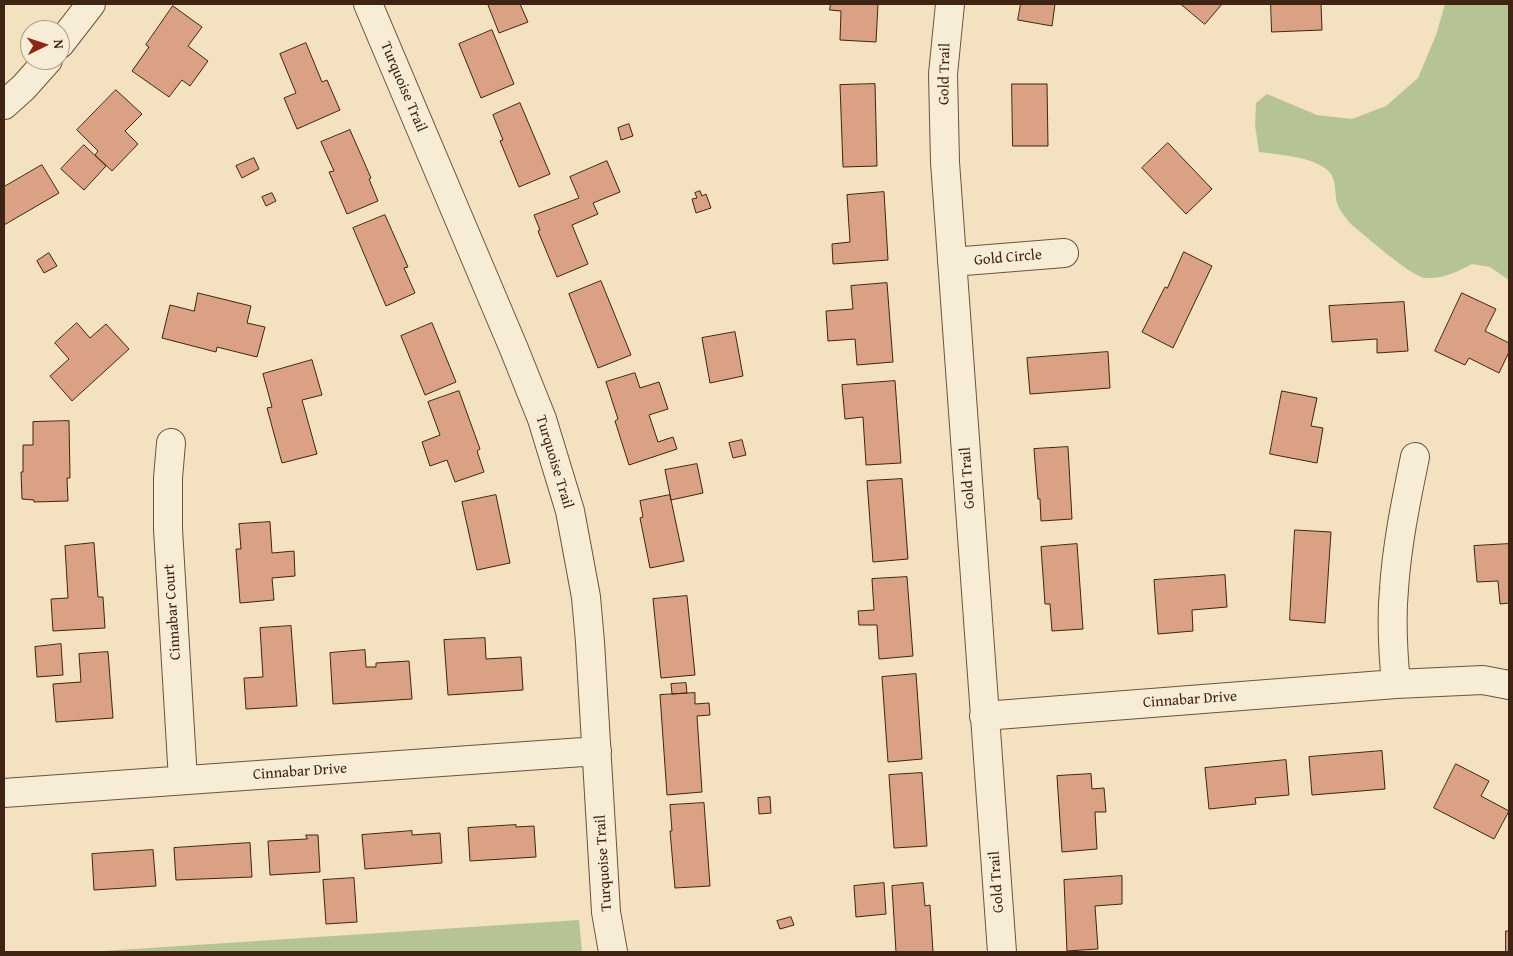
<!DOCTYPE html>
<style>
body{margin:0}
#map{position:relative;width:1513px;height:956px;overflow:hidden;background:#f3e1bf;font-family:"Gentium Book Plus",serif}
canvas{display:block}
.frame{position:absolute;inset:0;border:5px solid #3f2413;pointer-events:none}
.north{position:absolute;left:20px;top:20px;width:50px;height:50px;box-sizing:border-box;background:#f7ecd5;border:1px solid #ad9c87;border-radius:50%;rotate:86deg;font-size:14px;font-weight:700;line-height:20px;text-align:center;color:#3f2413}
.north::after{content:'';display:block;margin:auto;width:18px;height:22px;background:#8f2418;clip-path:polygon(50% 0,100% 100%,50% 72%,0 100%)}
</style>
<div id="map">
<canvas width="1513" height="956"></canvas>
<div class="frame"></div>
<div class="north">N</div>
</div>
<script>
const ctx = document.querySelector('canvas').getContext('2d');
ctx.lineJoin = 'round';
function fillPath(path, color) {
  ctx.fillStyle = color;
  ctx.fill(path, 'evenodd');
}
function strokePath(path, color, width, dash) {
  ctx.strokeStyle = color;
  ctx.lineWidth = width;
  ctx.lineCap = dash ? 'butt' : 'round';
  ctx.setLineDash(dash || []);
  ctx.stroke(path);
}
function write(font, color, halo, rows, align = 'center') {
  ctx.font = font + ' "Gentium Book Plus",serif';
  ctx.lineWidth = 4;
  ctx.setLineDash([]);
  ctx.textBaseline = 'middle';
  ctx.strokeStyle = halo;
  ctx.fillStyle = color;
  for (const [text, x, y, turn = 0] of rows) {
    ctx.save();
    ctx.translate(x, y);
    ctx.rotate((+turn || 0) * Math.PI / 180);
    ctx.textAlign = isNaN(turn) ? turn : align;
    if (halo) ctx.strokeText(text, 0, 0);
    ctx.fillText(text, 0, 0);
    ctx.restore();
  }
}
const green = new Path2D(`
 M1445 4H1509V280L1490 267 1472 264C1457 272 1443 279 1425 278 1412 277 1364 235 1352 225 1347 220 1341 212 1338 206 1333 193 1339 178 1325 168 1307 156 1280 155 1259 152L1255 125 1256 103 1267 94 1317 115 1352 119 1386 106 1418 78 1436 35Z
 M579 920 582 952H88Z`);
const building = new Path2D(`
 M491 4H520L528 22 499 33 488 5Z
 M831 4H878L876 42 840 40 841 11 830 10Z
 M1021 4H1055L1052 26 1018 20Z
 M1181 4H1222L1205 24Z
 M1271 4H1321L1322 30 1272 32Z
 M173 6 202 27 188 46 208 61 190 86 182 80 169 97 132 71 149 47 146 45Z
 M492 30 514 84 481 98 459 44Z
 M306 43 322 82 327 80 340 110 297 129 284 98 296 93 280 54Z
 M875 84 877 166 843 167 840 85Z
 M1012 84H1047L1048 146H1013Z
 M116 90 142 114 125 131 138 144 112 171 95 155 98 151 77 130Z
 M520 103 550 174 519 187 500 141 503 140 493 115Z
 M629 124 633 136 621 140 618 128Z
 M350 130 371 178 369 179 378 201 347 214 329 172 334 171 321 142Z
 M1168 143 1212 189 1186 214 1142 168Z
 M84 145 106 166 84 190 61 169Z
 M254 158 259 169 242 178 236 166Z
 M607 161 620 192 593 203 598 214 572 225 588 264 557 277 538 231 540 230 534 215 579 198 570 177Z
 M42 165 59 193 4 225V187Z
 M700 191 702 196 706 194 711 208 696 213 692 199 697 198 695 193Z
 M884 192 888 260 833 264 832 244 850 242 847 195Z
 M272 193 276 201 266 206 262 197Z
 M385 215 408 267 404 268 415 293 386 306 353 228Z
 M1184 252 1212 266 1173 348 1142 332 1165 287 1167 288Z
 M49 253 57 266 44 273 37 261Z
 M601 281 631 355 598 368 569 294Z
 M887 283 893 362 857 365 855 339 828 341 826 311 853 309 851 286Z
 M198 293 251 306 247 323 265 327 257 357 217 347 216 352 162 338 170 305 194 311Z
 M1462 293 1496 309 1485 331 1509 343V352L1499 373 1469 358 1465 365 1435 351Z
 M1404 302 1408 351 1377 353V339L1332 342 1329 306Z
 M77 323 90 338 106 324 129 349 72 401 50 376 69 359 55 343Z
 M432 323 456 382 425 395 401 336Z
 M735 332 743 376 710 383 702 338Z
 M1108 352 1110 388 1030 394 1027 358Z
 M312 360 322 395 302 400 317 454 282 463 267 408 272 407 263 374Z
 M635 373 640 388 659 382 668 409 649 415 658 442 673 437 677 449 629 465 615 421 618 419 606 382Z
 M895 381 901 463 866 465 863 417 845 419 842 385Z
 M459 391 480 449 477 451 484 472 455 482 447 460 430 466 422 442 440 435 428 402Z
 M1282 391 1317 398 1311 426 1323 428 1317 463 1270 454Z
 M69 421 70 478H67L68 501 34 502V500L22 499 21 472H23V445H33V422Z
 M742 440 746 455 733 458 729 443Z
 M1068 447 1072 519 1041 521 1040 499H1038L1034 449Z
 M697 464 703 493 671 500 665 470Z
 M902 479 908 559 873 562 867 481Z
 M496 495 510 563 477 570 462 502Z
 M670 495 684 561 650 568 640 518 643 517 640 501Z
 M270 522 272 553 294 551 295 576 272 578 274 600 240 603 236 549H241L239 524Z
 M1295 530 1331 532 1325 623 1290 620Z
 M94 543 98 597H103L105 628 53 631 51 599 68 598 65 546Z
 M1077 544 1083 629 1052 631 1050 604H1045L1041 547Z
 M1509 544V603L1500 604 1498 581 1477 582 1474 546Z
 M1225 575 1227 607 1192 610 1193 631 1158 634 1154 580Z
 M907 577 913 656 879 659 877 625H859L858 611 874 610 872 579Z
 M687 596 695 675 661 678 653 599Z
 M291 626 297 706 246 709 244 678 263 677 260 628Z
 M485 638 486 659 521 657 523 690 448 695 444 640Z
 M61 644 63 675 37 677 35 647Z
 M365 650 366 667H376V663L409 661 412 699 333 704 330 653Z
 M108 652 113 718 56 722 53 684 81 682 79 654Z
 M916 674 922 759 888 762 882 677Z
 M686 683 687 693 672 694 671 684Z
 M695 693V704L709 703 710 715 697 716 702 792 667 795 660 695Z
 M1382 751 1385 789 1312 795 1309 757Z
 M1286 760 1289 795 1255 798 1256 804 1209 809 1205 768Z
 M1456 764 1489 781 1481 796 1509 811 1494 839 1434 808Z
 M922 773 927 846 894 848 889 775Z
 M1091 774 1092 789 1104 788 1106 812H1095L1097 849 1062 852 1057 776Z
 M770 797 771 813 759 814 758 798Z
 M704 803 710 886 675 888 670 831H672L670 805Z
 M516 825V827L534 826 536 857 470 861 468 828Z
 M412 831V835L440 833 442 863 365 869 362 835Z
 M306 835H318L320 872 270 875 268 841 307 839Z
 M250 843 252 877 176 880 174 848Z
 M153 850 156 886 94 890 92 854Z
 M1122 876V904L1095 906 1098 949 1067 951 1064 880Z
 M354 878 357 922 326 924 323 880Z
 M884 883 886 914 856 917 854 886Z
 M923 883 925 906 930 905 933 952H896L892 886Z
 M791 917 794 925 780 929 777 921Z
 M1506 931H1509V952H1506Z`);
const minor = new Path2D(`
 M368 4 514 349 542 419 570 511 586 597 590 642 606 912 613 952
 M950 4 943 74 945 162 1002 952
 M60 44 91 4
 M4 105 24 87 48 60
 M952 262 1064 253
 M171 443 168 478V529L183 780
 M1396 684C1393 653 1391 621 1394 589 1397 544 1406 501 1415 457
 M984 716 1396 684 1483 680 1509 685
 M4 793 597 751`);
const streetNames = [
 ["Gold Trail",945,74,-89],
 ["Turquoise Trail",403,87,67],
 ["Gold Circle",1008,258,-5],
 ["Turquoise Trail",554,462,73],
 ["Gold Trail",968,478,-94],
 ["Cinnabar Court",173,612,-94],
 ["Cinnabar Drive",1190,700,-4],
 ["Cinnabar Drive",300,772,-4],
 ["Turquoise Trail",604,863,-94],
 ["Gold Trail",997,882,-94]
];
fillPath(green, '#b6c495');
fillPath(building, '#dba184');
strokePath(building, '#3f2413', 1);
strokePath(minor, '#6c533e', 30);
strokePath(minor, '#f7ecd5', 28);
write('15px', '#3f2413', '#f7ecd5', streetNames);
</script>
